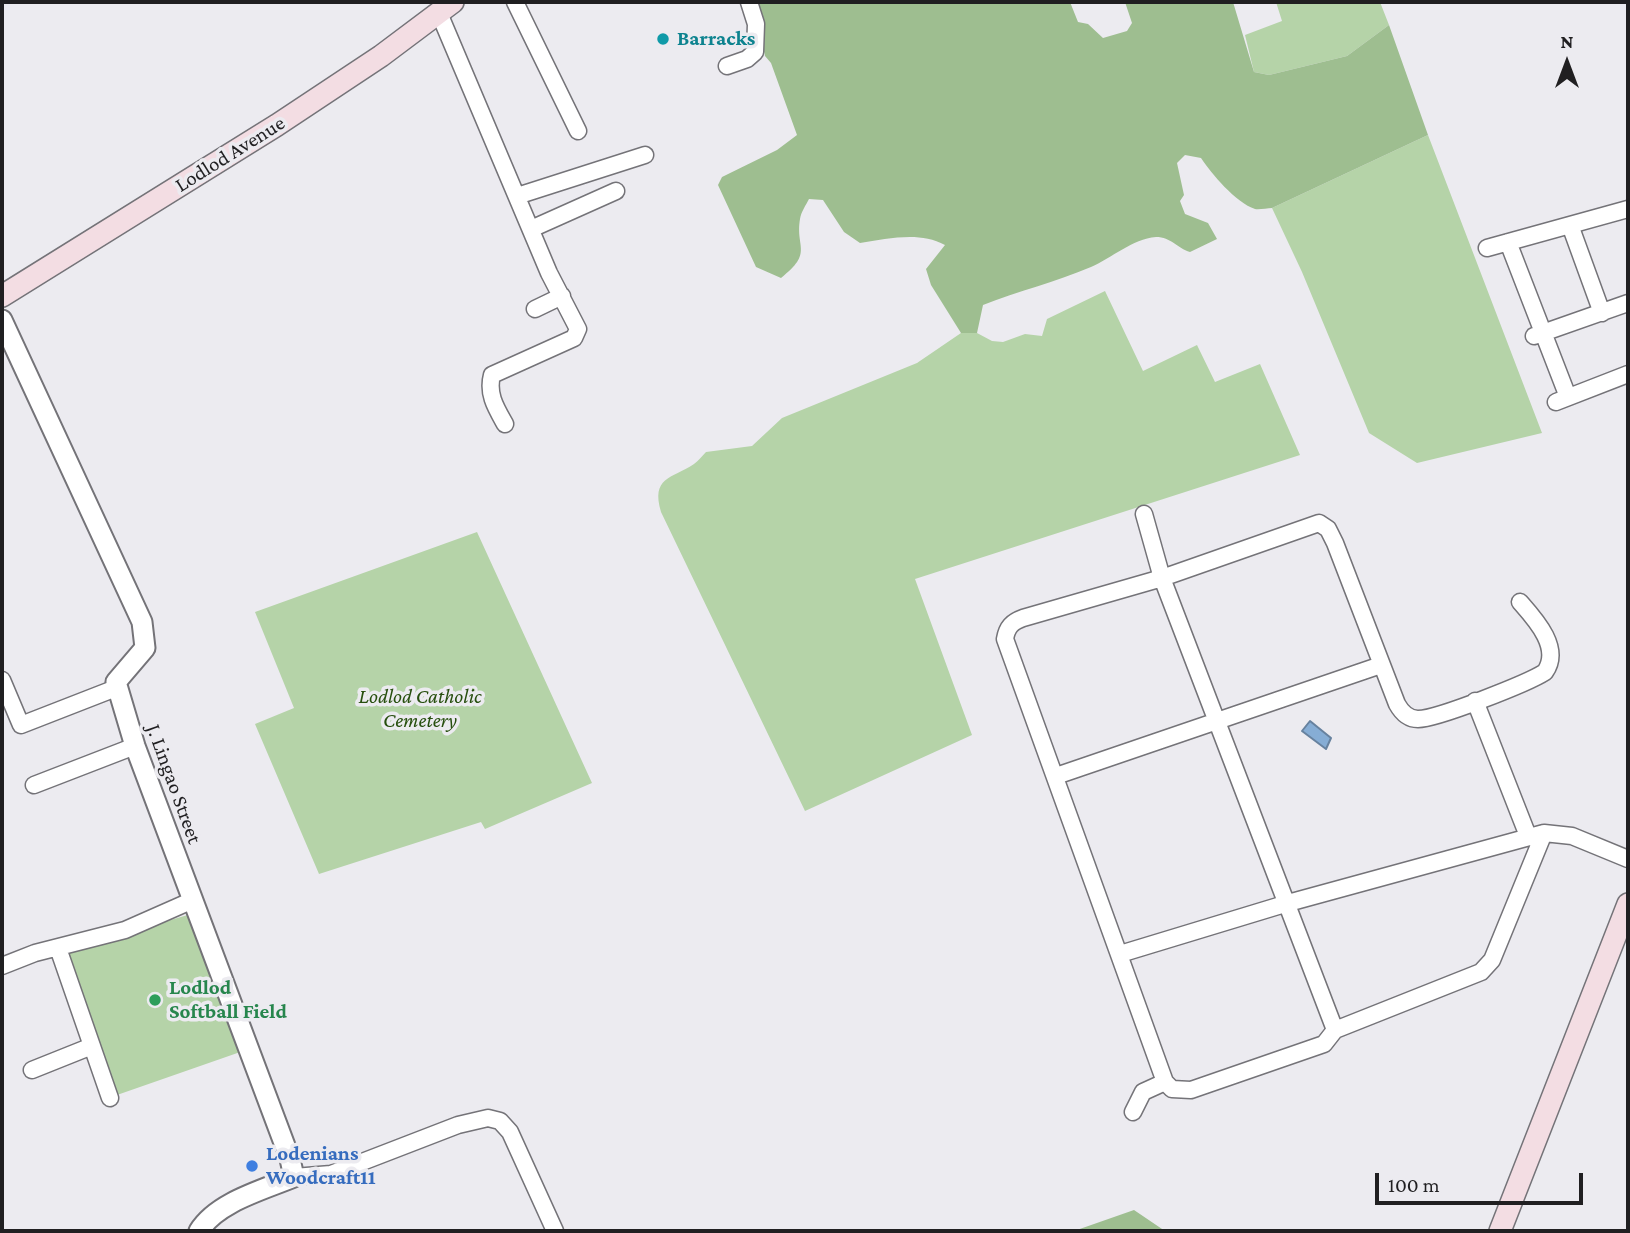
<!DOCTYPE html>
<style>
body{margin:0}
#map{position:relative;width:1630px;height:1233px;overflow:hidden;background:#ecebf0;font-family:"Crimson Pro",serif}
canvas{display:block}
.frame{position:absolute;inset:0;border:4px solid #201f21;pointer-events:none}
.north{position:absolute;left:1532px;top:28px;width:70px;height:70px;-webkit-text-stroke:5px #ecebf0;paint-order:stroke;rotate:0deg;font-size:19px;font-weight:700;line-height:28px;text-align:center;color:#201f21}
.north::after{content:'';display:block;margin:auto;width:24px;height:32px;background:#201f21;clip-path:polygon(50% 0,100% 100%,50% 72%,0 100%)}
.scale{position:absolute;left:1375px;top:1173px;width:208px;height:32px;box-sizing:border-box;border:4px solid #201f21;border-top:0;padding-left:9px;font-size:21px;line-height:24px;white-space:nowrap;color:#201f21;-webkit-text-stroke:5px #ecebf0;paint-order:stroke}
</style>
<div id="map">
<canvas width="1630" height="1233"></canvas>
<div class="frame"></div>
<div class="north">N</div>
<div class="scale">100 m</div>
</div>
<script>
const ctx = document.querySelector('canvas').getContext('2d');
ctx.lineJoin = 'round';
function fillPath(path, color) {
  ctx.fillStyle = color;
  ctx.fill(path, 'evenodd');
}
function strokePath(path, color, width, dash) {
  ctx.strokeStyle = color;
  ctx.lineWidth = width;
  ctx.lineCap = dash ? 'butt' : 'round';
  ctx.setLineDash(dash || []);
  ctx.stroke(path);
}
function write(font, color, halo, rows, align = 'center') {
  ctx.font = font + ' "Crimson Pro",serif';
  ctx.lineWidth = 7;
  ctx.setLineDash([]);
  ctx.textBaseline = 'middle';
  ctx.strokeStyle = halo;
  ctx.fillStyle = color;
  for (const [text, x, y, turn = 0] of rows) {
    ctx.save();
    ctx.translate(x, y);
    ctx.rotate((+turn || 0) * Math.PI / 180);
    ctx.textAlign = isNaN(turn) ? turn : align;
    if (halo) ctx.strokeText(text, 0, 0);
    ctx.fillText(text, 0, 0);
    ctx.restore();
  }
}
const green = new Path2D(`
 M1276 2H1380L1389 25 1347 56 1269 75 1254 72 1245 35 1282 21Z
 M1428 135 1542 433 1417 463 1369 433 1302 272 1272 208Z
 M1105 291 1143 371 1197 345 1215 382 1260 364 1300 455 915 579 972 735 805 811 661 512C651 477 671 479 694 464 698 461 702 456 706 452L752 446 782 418 917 363 961 333H977L992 341 1003 342 1025 334 1042 336 1047 319Z
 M477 532 592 783 485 829 481 822 319 874 255 724 294 708 255 612Z
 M198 912 246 1050 117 1095 64 951Z`);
const forest = new Path2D(`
 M754 2H1070L1078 22 1088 24 1103 38 1127 31 1132 23 1125 2H1233L1254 72 1269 75 1347 56 1389 25 1428 135 1272 208C1267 208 1259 210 1255 209 1236 203 1211 173 1201 158L1185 155 1177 163 1184 195 1180 201 1185 214 1208 223 1217 239 1190 252C1177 248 1171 237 1156 237 1132 239 1112 258 1091 267 1056 282 1018 291 983 305L977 333H961L931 285 926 269 945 245C919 231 888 239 860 243L844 232 823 200 809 199C806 205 801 212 800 219 795 248 814 252 781 278L756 267 718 185 722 177 777 150 797 135 771 63 765 56Z
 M1134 1210 1165 1231H1074Z`);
const water = new Path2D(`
 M1310 721 1331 738 1326 749 1302 731Z`);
const minor = new Path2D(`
 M515 2 578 131
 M439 13 549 273 578 329 574 338 492 375C487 394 496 408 505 424
 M727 66 747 59 755 52 756 24 749 2
 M517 196 645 155
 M1570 225 1602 313
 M531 229 616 191
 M1508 242 1568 397
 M1487 248 1628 209
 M535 309 562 296
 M1534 336 1628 303
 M1556 402 1628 374
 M1144 514 1162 578 1335 1030
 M1520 602C1535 619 1562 648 1545 672 1528 683 1437 719 1418 719 1408 719 1402 713 1397 704L1335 543 1328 529 1319 523 1162 578 1023 618C1012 622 1007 627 1005 639L1165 1082 1172 1089 1191 1090 1324 1044 1335 1030 1481 972 1492 960 1544 833
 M2 680 21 725 116 688
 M1475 701 1528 836
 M1056 776 1381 665
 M34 785 135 746
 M58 948 110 1098
 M1120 954 1288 903 1544 833 1572 836 1628 859
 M2 966 35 953 125 930 193 900
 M32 1070 92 1046
 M1133 1112 1143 1092 1165 1082
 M294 1177 331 1174 458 1125 488 1118 500 1121 510 1132 555 1231`);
const tertiary = new Path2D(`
 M2 320 142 622 145 648 116 682 135 746 290 1159 294 1177C263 1190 217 1202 199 1231`);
const secondary = new Path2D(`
 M2 296 277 125 381 56 453 2
 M1500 1231 1628 904`);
const markers = [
 [663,39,7,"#0f9aa8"],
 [155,1000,7,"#2e9e5b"],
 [252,1166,7,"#3f7fe0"]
];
const cultureNames = [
 ["Barracks",677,39]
];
const streetNames = [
 ["Lodlod Avenue",230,154,-32],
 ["J. Lingao Street",174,784,70]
];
const parkNames = [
 ["Lodlod Catholic",420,697],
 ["Cemetery",420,721]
];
const leisureNames = [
 ["Lodlod",169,988],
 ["Softball Field",169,1012]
];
const shopNames = [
 ["Lodenians",266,1154],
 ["Woodcraft11",266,1178]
];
fillPath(green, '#b5d3a8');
fillPath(forest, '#9ebe90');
fillPath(water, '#86add5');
strokePath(water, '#67829f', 2);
strokePath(minor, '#747378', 19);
strokePath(tertiary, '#747378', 23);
strokePath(secondary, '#747378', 24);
strokePath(minor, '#fff', 16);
strokePath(tertiary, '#fff', 19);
strokePath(secondary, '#f3dde3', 21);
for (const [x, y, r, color] of markers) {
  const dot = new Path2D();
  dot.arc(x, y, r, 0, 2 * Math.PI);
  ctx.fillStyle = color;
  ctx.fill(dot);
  strokePath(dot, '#ecebf0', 2.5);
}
write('bold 21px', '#0d838f', '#ecebf0', cultureNames, 'left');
write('21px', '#201f21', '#ecebf0', streetNames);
write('italic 21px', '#274f0e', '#ecebf0', parkNames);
write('bold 21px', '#27864d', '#ecebf0', leisureNames, 'left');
write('bold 21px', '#366cbe', '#ecebf0', shopNames, 'left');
</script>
